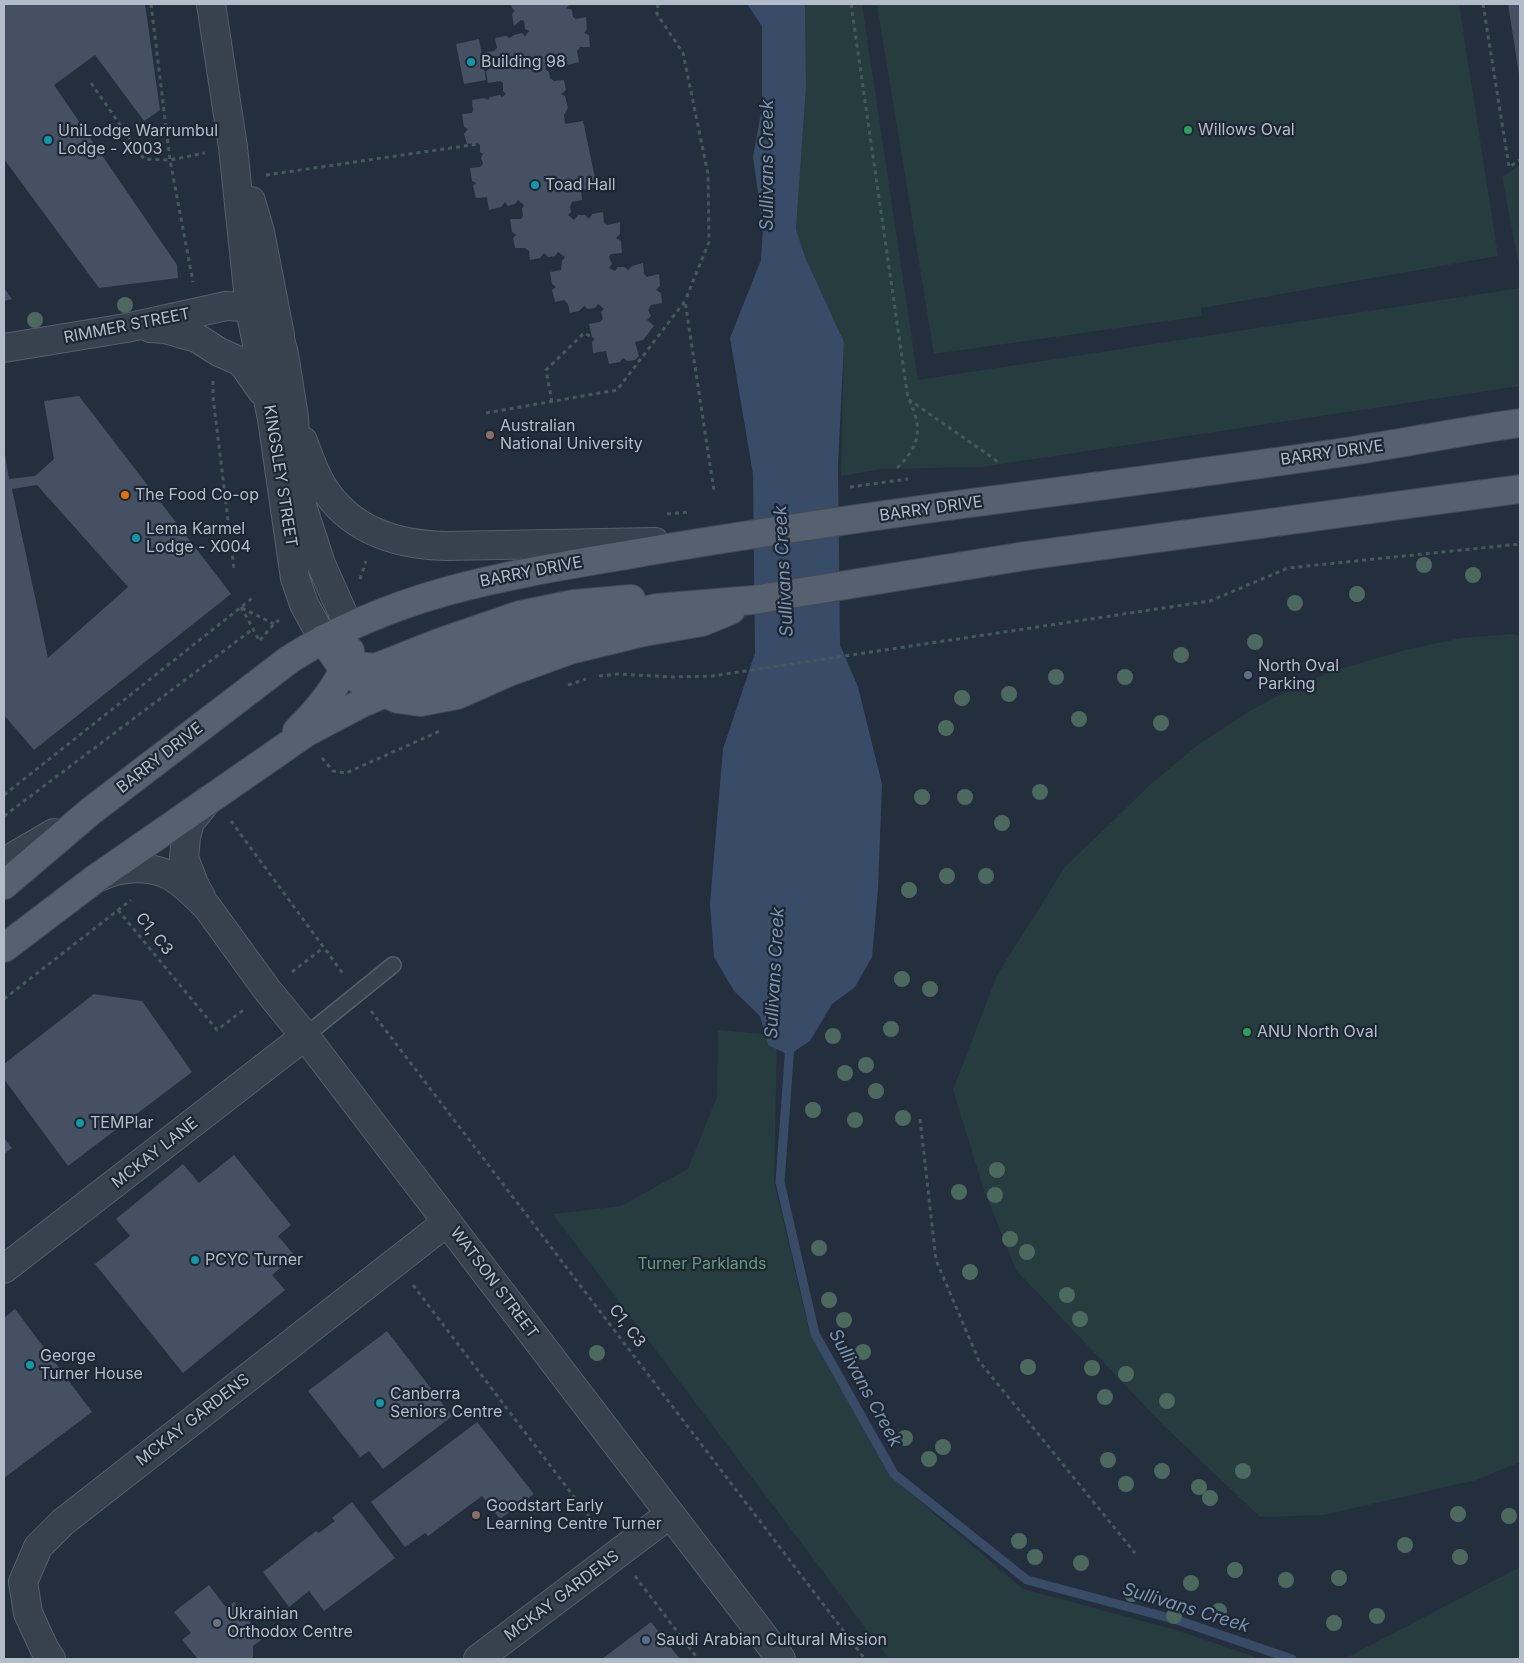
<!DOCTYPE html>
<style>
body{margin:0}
#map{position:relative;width:1524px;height:1663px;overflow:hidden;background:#242f3e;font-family:Inter,sans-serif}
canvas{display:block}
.frame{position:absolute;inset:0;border:5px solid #b4bcc9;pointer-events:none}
</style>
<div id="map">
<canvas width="1524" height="1663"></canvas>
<div class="frame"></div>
</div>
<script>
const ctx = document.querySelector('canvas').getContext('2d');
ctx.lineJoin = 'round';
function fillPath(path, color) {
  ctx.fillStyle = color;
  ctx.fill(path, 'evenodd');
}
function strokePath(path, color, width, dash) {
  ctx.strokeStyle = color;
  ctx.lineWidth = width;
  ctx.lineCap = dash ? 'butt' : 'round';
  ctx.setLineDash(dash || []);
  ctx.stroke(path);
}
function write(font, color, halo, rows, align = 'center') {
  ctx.font = font + ' Inter,sans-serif';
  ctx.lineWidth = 4.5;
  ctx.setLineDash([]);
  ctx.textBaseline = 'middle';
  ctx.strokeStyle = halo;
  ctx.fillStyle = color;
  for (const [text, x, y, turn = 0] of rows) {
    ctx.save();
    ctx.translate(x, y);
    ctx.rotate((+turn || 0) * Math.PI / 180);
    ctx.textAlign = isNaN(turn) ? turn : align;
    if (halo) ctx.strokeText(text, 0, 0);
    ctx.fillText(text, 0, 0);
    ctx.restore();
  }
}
const green = new Path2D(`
 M805 4H862L918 380 1520 288V386L981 467 882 469 841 476 844 342 805 257 796 229 806 87Z
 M877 4H1459L1498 256 1201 308 1202 316 934 354Z
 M1520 165V271L1502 177Z
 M1513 634 1520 636V1462L1476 1480 1324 1515 1260 1517 1163 1425 1016 1270 983 1187 953 1090 997 975 1065 867 1152 783 1199 744 1250 711 1283 693 1330 672 1405 650 1461 638Z
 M718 1030 777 1035 774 1182 810 1334 891 1477 1023 1589 1176 1630 1261 1659H889L553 1214 621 1206 688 1169 717 1097Z
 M1520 1567V1659H1344Z`);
const water = new Path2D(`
 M747 4H805L806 87 796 229 805 257 844 342 838 465 840 645 858 687 882 784 878 889 872 957 855 987 832 1004 810 1041 789 1055 768 1045 760 1016 734 991 714 957 710 904 723 749 755 653 753 474 730 338 761 260 763 229 753 157 762 107V26Z`);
const stream = new Path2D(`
 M790 1045 780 1182 815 1334 894 1474 1027 1580 1177 1620 1292 1659`);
const building = new Path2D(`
 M4 4H145L160 110 144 121 95 55 54 85 177 265 178 278 99 288 4 159Z
 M511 4H570L566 8 572 10 573 17 576 19 586 17 587 29 584 33 589 35 590 47H580L577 51 579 62 568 65 564 60 562 64 553 66 550 63 545 69 549 72 550 78 554 81 564 80 566 90 561 94 565 96 568 108 564 115 565 124 583 121 597 187 581 190 582 200 572 202 570 207 571 212 568 215 574 220 578 215H585L589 219 592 214 603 212 604 223 608 225 620 222V234L616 238 621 241 622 253 611 254 609 257 612 264 609 268 615 271 618 267H625L628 270 632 266 643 263 644 274 647 277 659 274 660 286 656 290 661 293 662 303 651 305 648 310 651 316 647 320 654 326 643 340 635 342 639 356 635 360 627 361 623 358 620 362 609 364 606 351 593 353 592 342 595 339 592 337 589 324 600 322 603 319 601 312 604 309 598 304 595 308 588 309 584 306 579 311 570 313 568 304 564 300 555 302 552 290 556 287 552 284 550 272 561 270 562 261 565 257 558 252 555 256 548 257 544 253 540 258 530 260 529 251 525 248H515L513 238 516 235 512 232 510 219H521L523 216 522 209 524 205 518 200 515 204 508 206 505 202 501 207 489 210 487 197 476 198 473 186 476 183 472 181 470 168 480 167 483 164 481 158 483 154 480 152V145L477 143 467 144 464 134 468 129 464 127 462 114 472 113 473 110 472 100 484 98 488 100 490 97 500 95 502 97 506 94 503 91V83L500 81 488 83 486 72 489 68 486 66 483 53 494 51 497 48 495 38 506 36 510 38 514 35 522 33 525 36 529 31 525 29 524 21 521 20 514 26 512 14 515 11 512 8Z
 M1508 4H1520V73L1519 74Z
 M479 39 486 80 464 84 456 44Z
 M4 288 12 299 4 301Z
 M79 396 231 594 34 750 4 715V449L9 479 35 476 54 459 44 401ZM37 485 128 587 48 658 12 489Z
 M94 994 142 1001 192 1072 68 1166 4 1079V1064Z
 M4 1138 12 1148 4 1154Z
 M234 1155 291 1225 278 1236 295 1256 272 1275 285 1290 183 1373 95 1264 130 1236 116 1219 183 1164 199 1183Z
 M15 1309 92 1412 4 1478V1318Z
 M387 1331 452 1416 383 1469 369 1451 360 1457 308 1391Z
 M477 1422 534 1494 500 1519 482 1496 428 1536 425 1533 405 1547 371 1502Z
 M352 1502 395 1558 324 1611 309 1591 289 1607 263 1572 316 1531 319 1533 335 1521 332 1518Z
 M209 1585 225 1606H229L234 1602 260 1634 258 1636 261 1640 253 1646V1659H198L182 1640 191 1633 174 1612Z
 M651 1622 680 1659H602Z`);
const path = new Path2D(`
 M151 4 170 160 193 282
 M658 4 657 14 683 53 708 174 709 242 685 301
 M851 4 908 399 1000 463
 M1483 4 1509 167 1520 160
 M91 83 144 159 170 160 205 153
 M266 175 478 144
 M213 381V397L234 569
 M552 402 546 370 584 333 592 337
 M486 413 617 390 685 301 714 491
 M897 468C920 446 923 429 909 400
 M850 487 908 479
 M667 514 690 512
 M360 579 366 561
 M241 607 259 640
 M242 608 274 624
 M260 640 274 624 279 620
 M599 676 618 674 673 677 712 676 1210 601 1288 568 1520 544
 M568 685 586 679
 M322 758 333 771 346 773 440 731
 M4 795 255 596
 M4 816 253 629
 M231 821 344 975
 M118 910 217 1030 246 1008
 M292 972 323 948
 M4 999 131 900
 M371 1011 865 1659
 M920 1119 936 1260 979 1361 1135 1553
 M413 1285 600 1531
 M635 1576 698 1659`);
const service = new Path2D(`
 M305 1036 393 965`);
const minor = new Path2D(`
 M211 4 233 147 250 309 272 419 295 578 304 604 323 639
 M251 201 260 232 280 335
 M150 328 165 329 197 338 219 352 237 360 243 364 262 391
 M4 348 126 328 226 306 244 307 266 317 271 323 280 339 284 354 294 417 297 479 303 509 321 564 349 627
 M303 441C309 457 314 473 323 487 351 531 396 545 446 546L655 542
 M99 877C119 868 143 865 164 873 177 877 197 897 207 907L268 991 305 1036 781 1659
 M201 897 194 884 184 858 186 837 190 822 207 801
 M4 1269 305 1036
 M51 1659 44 1648 28 1613 23 1582 38 1547 63 1522 447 1222
 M478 1659 670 1514`);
const tertiary = new Path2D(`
 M4 862 54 833`);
const primary = new Path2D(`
 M323 639 339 663 358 679 371 687 398 699 420 702 457 695 509 672 570 650 644 632 702 622 731 610
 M342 658 358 666 375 668 441 642 520 615 574 604 631 599
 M297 731C317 711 344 680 350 651
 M4 885 91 811 290 659C398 591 509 575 632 554 742 535 853 519 963 504 1093 487 1223 470 1352 451 1408 442 1464 431 1520 423
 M4 948 95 879 307 732 360 704 411 682 516 644 560 630 657 608 753 600 1025 556 1520 489`);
const trees = [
 [125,305],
 [35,320],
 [1424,565],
 [1473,575],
 [1357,594],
 [1295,603],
 [1255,642],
 [1181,655],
 [1056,677],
 [1125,677],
 [1009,694],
 [962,698],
 [1079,719],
 [1161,723],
 [946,728],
 [1040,792],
 [922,797],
 [965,797],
 [1002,823],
 [947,876],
 [986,876],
 [909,890],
 [902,979],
 [930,989],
 [891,1029],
 [833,1036],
 [866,1065],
 [845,1073],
 [876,1091],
 [813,1110],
 [903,1118],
 [855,1120],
 [997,1170],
 [959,1192],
 [995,1195],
 [1010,1239],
 [819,1248],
 [1027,1252],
 [970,1272],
 [1067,1295],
 [829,1300],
 [1080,1319],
 [844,1320],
 [863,1352],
 [597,1353],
 [1028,1367],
 [1092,1368],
 [1126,1374],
 [1105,1397],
 [1167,1401],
 [905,1438],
 [943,1447],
 [929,1459],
 [1108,1460],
 [1162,1471],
 [1243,1471],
 [1126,1484],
 [1199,1487],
 [1210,1498],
 [1458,1514],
 [1509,1516],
 [1019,1541],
 [1405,1545],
 [1035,1557],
 [1460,1557],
 [1081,1563],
 [1235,1570],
 [1339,1578],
 [1286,1580],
 [1191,1583],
 [1132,1594],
 [1219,1611],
 [1174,1616],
 [1377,1616],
 [1334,1623]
];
const markers = [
 [471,62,5,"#0f9aa8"],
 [1188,130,5,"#2e9e5b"],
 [48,140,5,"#0f9aa8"],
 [535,185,5,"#0f9aa8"],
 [490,435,5,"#8d6e63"],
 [125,495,5,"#e8710a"],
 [136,538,5,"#0f9aa8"],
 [1248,675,5,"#5c6f8a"],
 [1247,1032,5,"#2e9e5b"],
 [80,1123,5,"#0f9aa8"],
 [195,1260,5,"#0f9aa8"],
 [30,1365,5,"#0f9aa8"],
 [380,1403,5,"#0f9aa8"],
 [476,1515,5,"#8d6e63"],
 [217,1623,5,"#6b7280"],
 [646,1640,5,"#5c6f8a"]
];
const poiNames = [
 ["Building 98",481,62],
 ["Willows Oval",1198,130],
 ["UniLodge Warrumbul",58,131],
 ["Lodge - X003",58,149],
 ["Toad Hall",545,185],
 ["Australian",500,426],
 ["National University",500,444],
 ["The Food Co-op",135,495],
 ["Lema Karmel",146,529],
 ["Lodge - X004",146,547],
 ["North Oval",1258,666],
 ["Parking",1258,684],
 ["ANU North Oval",1257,1032],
 ["TEMPlar",90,1123],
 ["PCYC Turner",205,1260],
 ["George",40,1356],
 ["Turner House",40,1374],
 ["Canberra",390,1394],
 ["Seniors Centre",390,1412],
 ["Goodstart Early",486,1506],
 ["Learning Centre Turner",486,1524],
 ["Ukrainian",227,1614],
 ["Orthodox Centre",227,1632],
 ["Saudi Arabian Cultural Mission",656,1640]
];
const streetNames = [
 ["RIMMER STREET",127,326,-11],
 ["BARRY DRIVE",1332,453,-8],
 ["KINGSLEY STREET",280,476,81],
 ["BARRY DRIVE",931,509,-8],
 ["BARRY DRIVE",531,572,-11],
 ["BARRY DRIVE",160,758,-38],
 ["C1, C3",154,934,51],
 ["MCKAY LANE",155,1153,-38],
 ["WATSON STREET",494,1283,53],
 ["C1, C3",627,1326,53],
 ["MCKAY GARDENS",193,1420,-38],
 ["MCKAY GARDENS",562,1596,-37]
];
const parkNames = [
 ["Turner Parklands",702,1264]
];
const waterNames = [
 ["Sullivans Creek",768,165,-90],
 ["Sullivans Creek",784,571,-93],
 ["Sullivans Creek",775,973,-87],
 ["Sullivans Creek",865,1388,61],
 ["Sullivans Creek",1186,1608,17]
];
fillPath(green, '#263c3f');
fillPath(water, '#394c67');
strokePath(stream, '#394c67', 9);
fillPath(building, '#455162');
strokePath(service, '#565f6c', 18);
strokePath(minor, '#565f6c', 30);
strokePath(tertiary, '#565f6c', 30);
strokePath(primary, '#414a57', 30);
strokePath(path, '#44595c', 3, [4, 4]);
strokePath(service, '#38414e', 15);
strokePath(minor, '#38414e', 28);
strokePath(tertiary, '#38414e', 28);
strokePath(primary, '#56606e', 28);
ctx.fillStyle = '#4b6a5d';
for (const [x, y] of trees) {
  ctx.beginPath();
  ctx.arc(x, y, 8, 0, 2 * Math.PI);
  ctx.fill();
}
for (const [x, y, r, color] of markers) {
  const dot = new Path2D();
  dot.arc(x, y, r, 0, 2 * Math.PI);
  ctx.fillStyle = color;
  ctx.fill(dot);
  strokePath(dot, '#1d2633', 2);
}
write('16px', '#b4bcc9', '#1d2633', poiNames, 'left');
write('16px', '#b4bcc9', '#1d2633', streetNames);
write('16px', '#6b9a76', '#1d2633', parkNames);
write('italic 18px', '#7c92b1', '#1d2633', waterNames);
</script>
